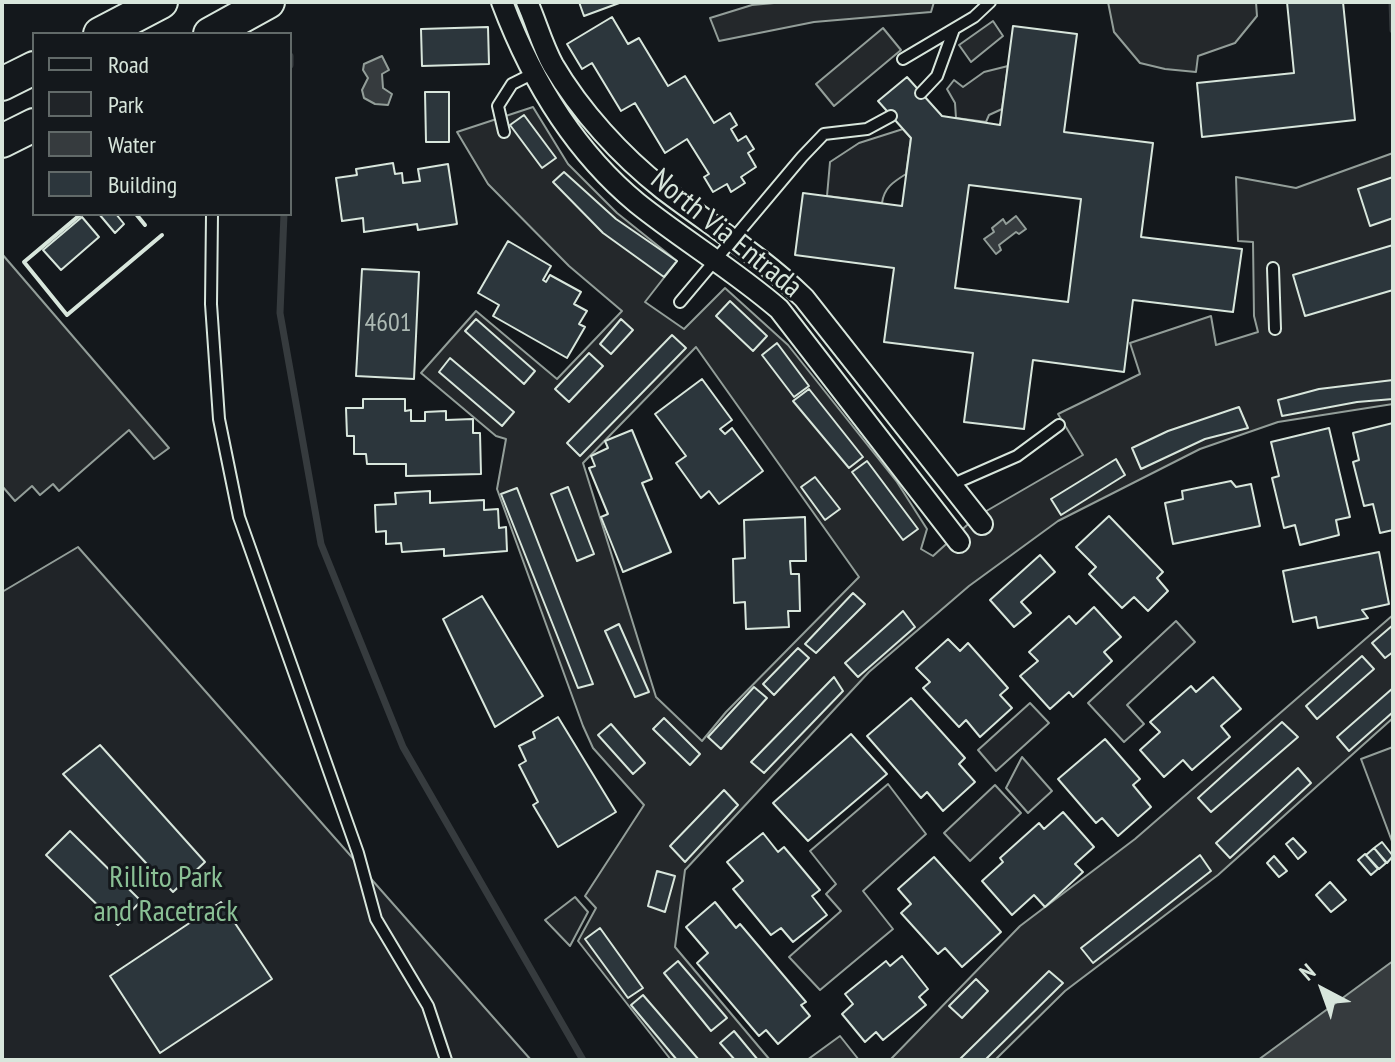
<!DOCTYPE html>
<style>
body{margin:0}
#map{position:relative;width:1395px;height:1062px;overflow:hidden;background:#14181c;font-family:"PT Sans Narrow",sans-serif}
canvas{display:block}
.frame{position:absolute;inset:0;border:4px solid #d8e6dc;pointer-events:none}
.legend{position:absolute;left:32px;top:32px;width:260px;height:184px;box-sizing:border-box;background:#14181c;border:2px solid #626a69;margin:0;padding:10px 14px;list-style:none;font-size:24px;color:#d8e6dc}
.legend li{display:flex;align-items:center;gap:16px;height:40px}
.legend b{width:40px;border:2px solid #626a69}
.north{position:absolute;left:1283px;top:950px;width:80px;height:80px;-webkit-text-stroke:6px #14181c;paint-order:stroke;rotate:319deg;font-size:22px;font-weight:700;line-height:32px;text-align:center;color:#d8e6dc}
.north::after{content:'';display:block;margin:auto;width:28px;height:36px;background:#d8e6dc;clip-path:polygon(50% 0,100% 100%,50% 72%,0 100%)}
</style>
<div id="map">
<canvas width="1395" height="1062"></canvas>
<div class="frame"></div>
<ul class="legend">
<li><b style="height:10px;background:#14181c"></b>Road</li>
<li><b style="height:22px;background:#202428"></b>Park</li>
<li><b style="height:22px;background:#363b3e"></b>Water</li>
<li><b style="height:22px;background:#2c363c"></b>Building</li>
</ul>
<div class="north">N</div>
</div>
<script>
const ctx = document.querySelector('canvas').getContext('2d');
ctx.lineJoin = 'round';
function fillPath(path, color) {
  ctx.fillStyle = color;
  ctx.fill(path, 'evenodd');
}
function strokePath(path, color, width, dash) {
  ctx.strokeStyle = color;
  ctx.lineWidth = width;
  ctx.lineCap = dash ? 'butt' : 'round';
  ctx.setLineDash(dash || []);
  ctx.stroke(path);
}
function write(font, color, halo, rows, align = 'center') {
  ctx.font = font + ' "PT Sans Narrow",sans-serif';
  ctx.lineWidth = 6;
  ctx.setLineDash([]);
  ctx.textBaseline = 'middle';
  ctx.strokeStyle = halo;
  ctx.fillStyle = color;
  for (const [text, x, y, turn = 0] of rows) {
    ctx.save();
    ctx.translate(x, y);
    ctx.rotate((+turn || 0) * Math.PI / 180);
    ctx.textAlign = isNaN(turn) ? turn : align;
    if (halo) ctx.strokeText(text, 0, 0);
    ctx.fillText(text, 0, 0);
    ctx.restore();
  }
}
const green = new Path2D(`
 M1008 66 1002 109 989 115 986 122 956 118 955 103 947 89 954 80 963 87 984 72Z
 M903 129 911 138 906 174C893 182 884 188 882 203L827 196 830 162 859 143Z
 M78 547 531 1060H2V592Z
 M1176 621 1195 642 1127 705 1144 724 1124 742 1088 703Z
 M1030 703 1049 723 996 771 978 750Z
 M1393 747V844L1361 759Z
 M1022 757 1052 791 1028 813 1006 788Z
 M888 784 926 834 863 891 893 929 820 990 789 957 841 911 826 894 836 884 810 851Z
 M995 785 1021 813 970 861 944 833Z
 M575 897 588 912 570 946 545 920Z`);
const parking = new Path2D(`
 M785 2H934L931 12 814 22 719 41 710 18 752 5Z
 M1108 2H1256L1257 16 1235 43 1198 56 1196 72 1165 69 1140 63 1114 32Z
 M993 21 1003 36 971 62 959 45Z
 M883 28 901 50 834 106 816 84Z
 M533 107 568 164 617 213 677 261 645 302 684 329 725 288 788 345 897 482 927 529 921 549 933 556 976 517 1083 455 1058 414 1140 374 1130 343 1211 316 1216 345 1258 332 1254 316 1253 242 1238 241 1236 177 1296 188 1393 153V404L1278 422 1200 449 1058 521 969 586 869 672 685 870 675 947 770 1060H671L578 941 596 908 585 896 644 805 593 748 583 726 497 489 506 439 496 436 421 373 476 311 557 379 622 311 569 266 488 184 457 132ZM696 347 859 577 726 712 702 741 656 697 583 463Z
 M2 254 169 448 154 459 129 430 59 491 53 484 40 495 32 486 15 501 2 486Z
 M1393 615V718L1218 875 1065 991 995 1060H890L1020 926 1135 839Z
 M840 1036 859 1060H807Z`);
const water = new Path2D(`
 M382 56 389 70 382 74 383 88 392 94 388 105 375 104 364 98 362 90 368 78 363 70 364 64Z
 M1016 216 1026 229 1019 234 1016 232 999 245 1001 250 996 254 984 239 994 232 992 228 1003 219 1006 224Z
 M1393 961V1060H1258Z`);
const stream = new Path2D(`
 M1392 2 1393 30
 M290 65V56
 M284 214 280 313 321 544 403 747 583 1060`);
const building = new Path2D(`
 M579 2H622L584 16Z
 M1287 2H1343L1355 120 1202 137 1197 83 1294 73Z
 M612 17 628 44 639 38 668 86 685 76 714 123 730 113 737 125 731 129 738 141 746 136 754 149 748 153 756 167 741 177 745 183 731 192 727 184 713 192 704 177 709 174 687 139 665 153 635 103 621 111 592 63 582 69 567 44Z
 M1013 26 1077 34 1064 132 1153 143 1141 237 1242 249 1233 312 1133 300 1124 372 1033 360 1024 429 964 422 973 353 884 342 894 268 795 255 803 193 902 206 911 138 878 101 907 77 942 116 1000 125ZM969 185 1081 199 1068 302 955 288Z
 M488 27 489 64 422 66 421 29Z
 M425 92H449V142H426Z
 M524 115 556 158 542 168 510 125Z
 M393 163 395 174 402 173 403 183 420 181 418 169 448 164 457 224 418 230 417 224 364 232 363 218 342 221 336 178 357 175 356 169Z
 M564 172 616 219 677 261 664 277 603 233 553 182Z
 M1393 177V218L1370 226 1358 189Z
 M99 214H116L124 224 115 233Z
 M82 217 99 237 61 270 43 250Z
 M508 241 551 266 543 280 546 282 550 275 581 292 574 304 587 311 579 324 585 327 567 358 493 316 499 305 478 293Z
 M1393 245V290L1305 316 1293 275Z
 M362 269 419 272 414 379 356 376Z
 M730 301 767 336 753 351 716 316Z
 M476 319 535 371 524 384 465 331Z
 M621 319 633 330 611 354 600 344Z
 M672 335 686 348 580 456 567 443Z
 M777 343 809 386 794 397 762 355Z
 M589 353 603 366 569 402 555 389Z
 M450 358 514 412 502 426 439 372Z
 M702 379 732 420 720 429 725 434 732 428 763 471 719 504 709 491 701 498 676 463 686 456 655 414Z
 M1393 380V399L1357 402 1282 416 1278 400 1319 389Z
 M809 389 863 457 849 468 793 401Z
 M363 399H405V411L411 410V421H425V412L446 411V420L473 419V433H480L481 474 406 476V464H367L366 454H354V436H347L346 408H363Z
 M1239 407 1248 428 1205 439 1141 469 1132 448 1168 431Z
 M1393 423V530L1380 533 1373 504 1364 506 1353 462 1359 460 1353 433Z
 M1329 428 1350 517 1336 520 1339 535 1300 545 1295 525 1284 528 1272 478 1279 476 1271 442Z
 M632 430 652 479 642 483 671 552 623 572 601 517 608 514 589 468 595 466 591 456 608 448 605 441Z
 M1116 459 1125 475 1061 515 1051 499Z
 M867 461 918 529 903 540 852 472Z
 M815 477 840 509 825 520 801 487Z
 M1231 481 1236 487 1251 484 1260 526 1173 544 1165 503 1183 499 1182 491Z
 M568 487 594 554 577 561 551 494Z
 M517 488 593 684 578 688 501 494Z
 M430 491V503L484 500V510L498 509 499 528 506 527 507 551 444 556V549L402 552 401 543 386 544V531L376 532 375 505 396 504 395 493Z
 M1109 516 1163 572 1157 578 1168 591 1148 611 1134 597 1122 608 1089 574 1096 567 1076 547Z
 M805 517 806 561H790L791 574H799L800 611H788L789 627 746 629 745 602 734 603 733 559 745 558 744 520Z
 M1379 552 1389 604 1362 610 1368 618 1318 628 1316 617 1293 622 1283 571Z
 M1040 555 1055 572 1021 602 1031 613 1014 627 990 600Z
 M853 593 865 604 816 653 805 644Z
 M482 596 543 696 495 727 443 619Z
 M1094 607 1121 637 1104 652 1112 661 1073 697 1069 692 1050 709 1020 676 1038 661 1029 652 1069 616 1076 624Z
 M903 611 915 627 858 677 845 663Z
 M619 624 649 692 635 697 605 631Z
 M1393 625V652L1385 658 1372 643Z
 M948 639 960 651 968 643 1008 688 1000 695 1012 708 980 737 966 720 959 727 923 688 930 682 916 668Z
 M798 648 809 658 774 695 763 684Z
 M1362 656 1374 669 1317 719 1306 706Z
 M834 677 843 691 764 773 751 762Z
 M1213 677 1241 709 1221 726 1230 737 1192 770 1183 760 1164 777 1140 750 1160 732 1150 722 1191 686 1196 692Z
 M754 687 767 698 721 749 708 737Z
 M1393 688V712L1349 751 1337 737Z
 M911 698 965 758 959 764 975 782 943 811 927 792 921 798 867 736Z
 M558 717 616 812 558 847 533 805 538 802 519 765 526 761 519 746 535 738 533 732Z
 M664 718 700 754 690 765 653 729Z
 M1282 722 1298 737 1211 812 1198 798Z
 M611 724 645 763 633 774 598 735Z
 M851 734 887 774 808 841 773 803Z
 M1105 739 1140 779 1133 785 1151 807 1118 836 1102 818 1096 823 1058 779Z
 M100 745 205 862 173 892 63 774Z
 M1298 768 1311 783 1230 858 1216 843Z
 M724 790 738 805 685 862 670 846Z
 M1063 812 1094 847 1075 864 1083 872 1045 907 1034 895 1012 915 982 881 1003 862 1000 858 1039 823 1044 829Z
 M70 831 141 901 118 925 46 855Z
 M763 833 778 852 784 847 820 890 812 896 827 915 793 942 781 928 771 935 733 889 743 881 727 862Z
 M1293 838 1306 852 1298 859 1286 844Z
 M1382 842 1393 856 1387 863 1374 848Z
 M1374 848 1386 863 1379 869 1366 855Z
 M1365 854 1378 869 1371 875 1358 860Z
 M1200 855 1211 871 1093 963 1081 948Z
 M1274 856 1287 871 1279 877 1267 863Z
 M934 857 1001 932 962 967 945 948 938 954 901 913 911 904 898 889Z
 M657 871 675 876 665 912 648 906Z
 M1330 882 1346 900 1331 912 1316 895Z
 M221 902 272 979 160 1053 110 976Z
 M715 902 736 928 740 924 806 1002 801 1005 810 1016 778 1044 766 1030 759 1036 697 963 708 953 686 927Z
 M600 928 643 988 628 998 585 939Z
 M902 956 928 989 919 997 926 1005 883 1040 876 1032 865 1042 842 1014 853 1004 845 994 886 961 890 966Z
 M678 961 727 1018 711 1031 664 973Z
 M1049 971 1063 983 985 1060H959Z
 M976 979 988 991 962 1018 949 1006Z
 M643 995 699 1060H677L631 1005Z
 M734 1031 758 1060H735L720 1043Z`);
const lane = new Path2D(`
 M903 59 974 17 990 2
 M921 93 937 76 954 29
 M504 132 498 106 512 84 534 73
 M212 214 211 304 219 419 239 517 358 853 376 919 428 1006 446 1060
 M1273 268 1275 329
 M680 302 802 157 824 134 867 129 891 116
 M951 485 1017 456 1059 425`);
const street = new Path2D(`
 M502 2C531 79 573 150 637 203 683 240 734 270 779 309L959 542
 M527 2C536 22 542 45 553 65 580 111 621 156 663 189 710 225 761 256 804 298L982 524`);
const primary = new Path2D(`
 M100 34 161 2
 M210 34 268 2
 M2 84 34 68
 M2 141 34 125`);
const wall = new Path2D(`
 M81 214 24 262 67 315 162 235
 M136 214 145 225`);
const numberNames = [
 ["4601",388,324]
];
const streetNames = [
 ["North Via Entrada",726,234,39]
];
const parkNames = [
 ["Rillito Park",166,878],
 ["and Racetrack",166,912]
];
fillPath(green, '#202428');
strokePath(green, '#939e99', 2);
fillPath(parking, '#24282b');
strokePath(parking, '#939e99', 2);
fillPath(water, '#363b3e');
strokePath(water, '#939e99', 2);
strokePath(stream, '#363b3e', 7);
fillPath(building, '#2c363c');
strokePath(building, '#d8e6dc', 2);
strokePath(lane, '#d8e6dc', 14);
strokePath(street, '#d8e6dc', 24);
strokePath(primary, '#d8e6dc', 36);
strokePath(lane, '#14181c', 10);
strokePath(street, '#14181c', 20);
strokePath(primary, '#14181c', 32);
strokePath(wall, '#d8e6dc', 4);
write('26px', '#adbab4', null, numberNames);
write('30px', '#d8e6dc', '#14181c', streetNames);
write('30px', '#8ac095', '#14181c', parkNames);
</script>
